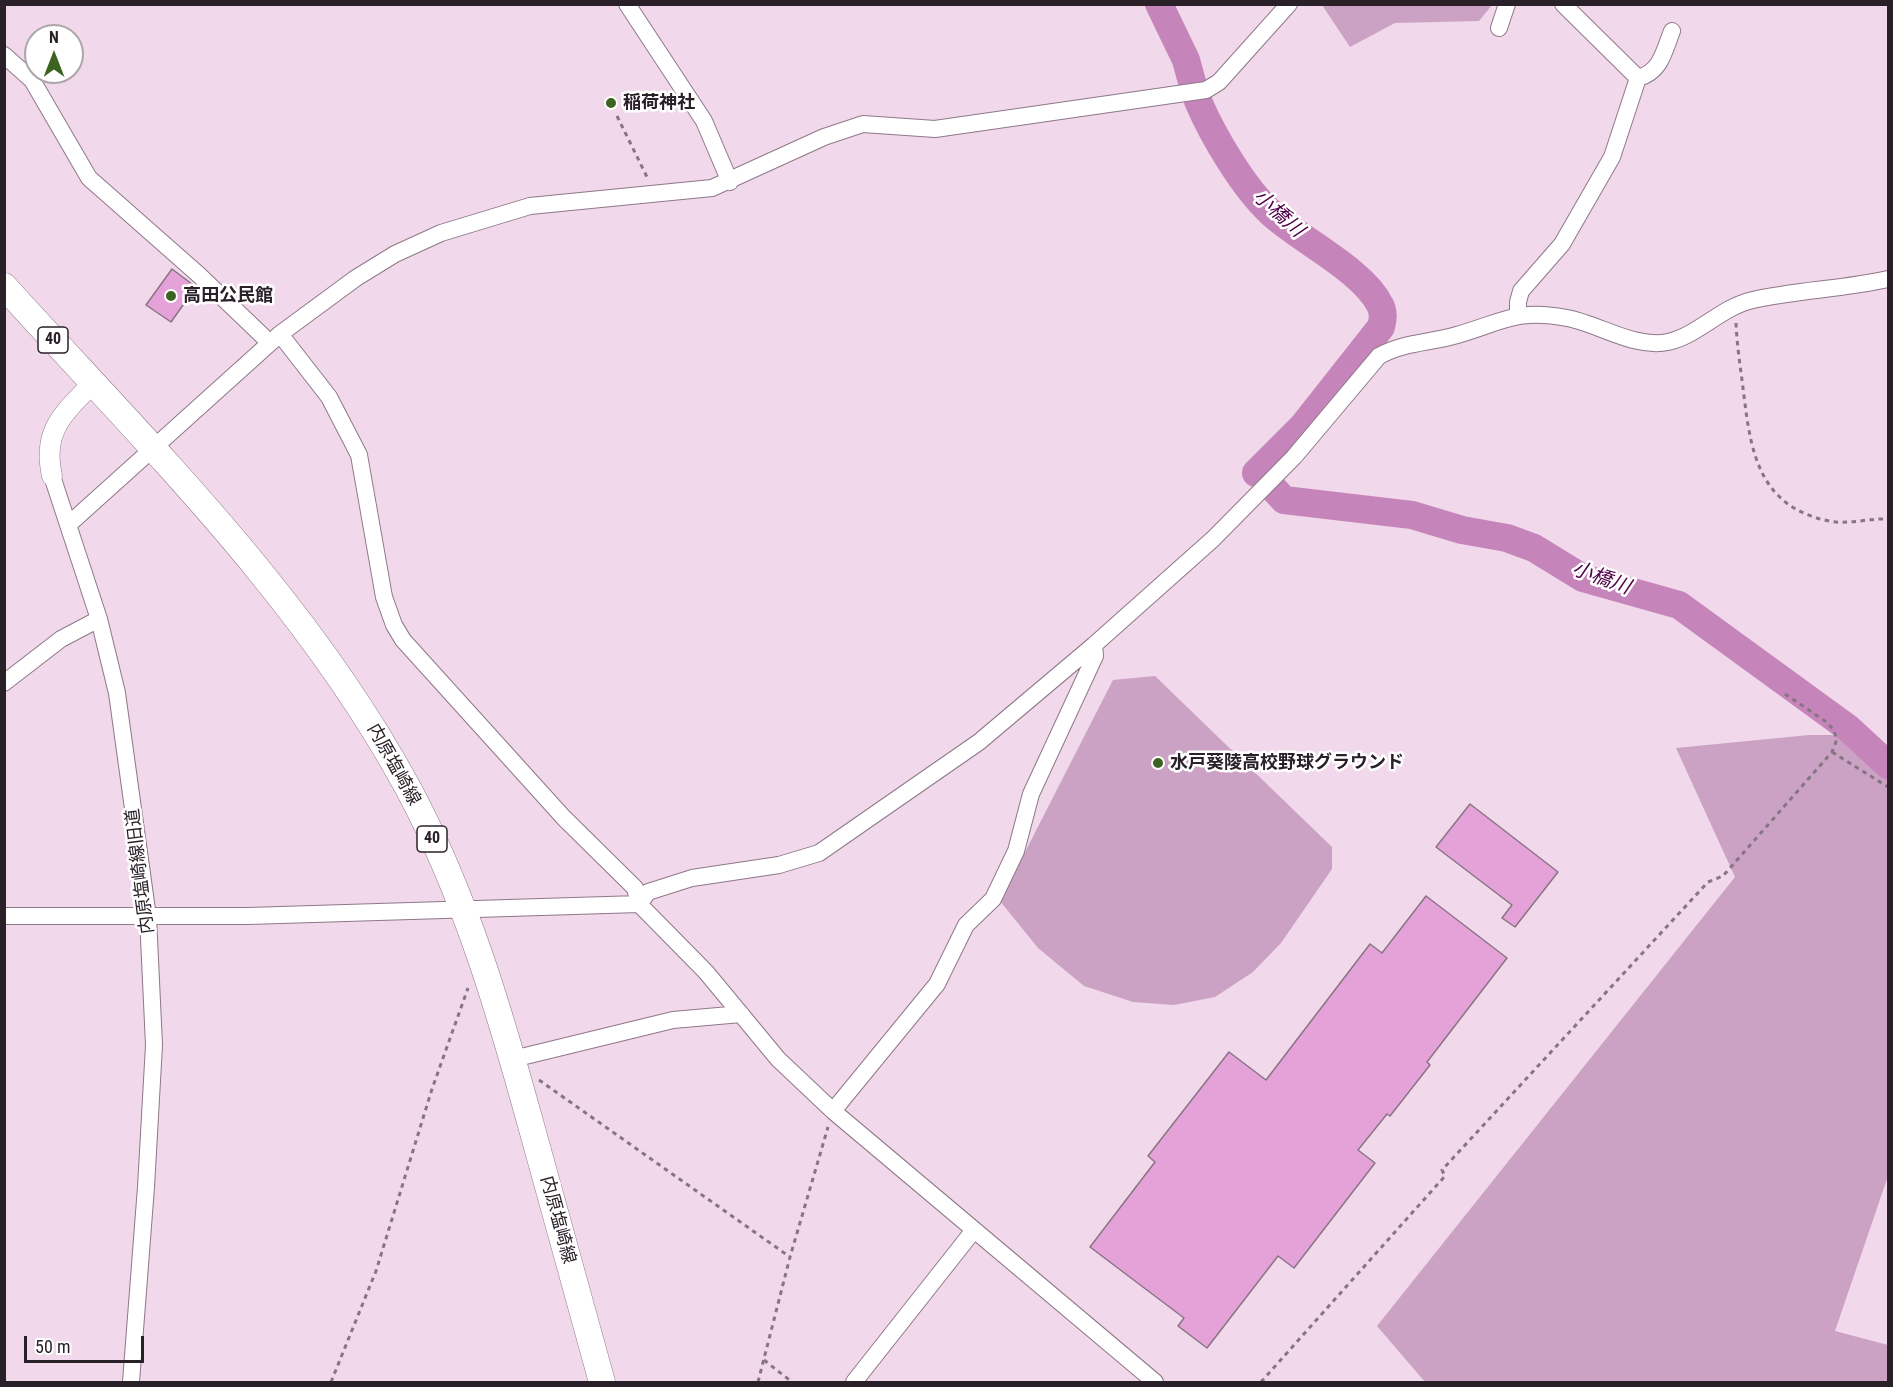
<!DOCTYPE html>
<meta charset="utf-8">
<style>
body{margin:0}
#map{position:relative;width:1893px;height:1387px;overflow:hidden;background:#f1d8eb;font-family:"Roboto Condensed",sans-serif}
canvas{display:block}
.frame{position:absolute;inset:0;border:6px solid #2a2128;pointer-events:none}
.north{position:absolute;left:24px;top:24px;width:60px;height:60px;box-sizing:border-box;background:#fff;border:2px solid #aaa6a9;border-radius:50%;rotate:0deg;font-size:16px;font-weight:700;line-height:24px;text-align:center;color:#2a2128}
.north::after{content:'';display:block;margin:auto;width:21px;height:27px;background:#3c6420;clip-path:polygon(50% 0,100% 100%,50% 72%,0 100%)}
.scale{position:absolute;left:24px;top:1336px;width:120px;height:27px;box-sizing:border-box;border:3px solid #2a2128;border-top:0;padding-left:8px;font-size:18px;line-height:21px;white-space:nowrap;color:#2a2128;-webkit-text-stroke:4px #fff;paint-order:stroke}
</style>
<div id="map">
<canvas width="1893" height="1387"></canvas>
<div class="frame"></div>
<div class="north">N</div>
<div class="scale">50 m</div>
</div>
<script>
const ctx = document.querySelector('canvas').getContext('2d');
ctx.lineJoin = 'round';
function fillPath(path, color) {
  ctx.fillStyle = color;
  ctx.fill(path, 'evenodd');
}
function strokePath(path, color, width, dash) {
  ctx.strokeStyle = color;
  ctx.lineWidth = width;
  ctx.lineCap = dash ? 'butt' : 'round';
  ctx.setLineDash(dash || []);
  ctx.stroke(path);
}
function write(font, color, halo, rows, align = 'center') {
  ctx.font = font + ' "Roboto Condensed","Noto Sans JP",sans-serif';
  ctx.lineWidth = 5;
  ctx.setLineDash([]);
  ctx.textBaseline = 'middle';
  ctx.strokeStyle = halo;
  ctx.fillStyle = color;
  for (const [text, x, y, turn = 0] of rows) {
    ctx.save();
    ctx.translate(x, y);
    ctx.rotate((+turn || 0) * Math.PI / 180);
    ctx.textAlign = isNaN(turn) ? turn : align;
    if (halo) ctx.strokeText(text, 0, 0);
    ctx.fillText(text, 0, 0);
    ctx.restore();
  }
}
const green = new Path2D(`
 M1322 5H1492L1479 21 1395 23 1350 47Z
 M1155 676 1332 847V869L1281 943 1253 972 1215 997 1174 1005 1133 1002 1084 986 1038 948 1000 901 1113 680Z
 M1809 735H1834L1888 764V1176L1835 1331 1888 1345V1382H1425L1377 1326 1735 877 1676 748Z`);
const river = new Path2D(`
 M1159 4 1186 60 1192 82
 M1198 101C1213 136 1243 187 1271 213 1300 240 1363 270 1380 305 1384 312 1383 320 1381 327L1303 426 1256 473 1260 475
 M1272 487 1284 500 1412 515 1462 530 1507 538 1534 548 1583 578 1679 605 1848 728 1888 765`);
const building = new Path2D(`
 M172 269 196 287 171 322 146 305Z
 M1470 804 1558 872 1515 927 1502 918 1512 905 1436 847Z
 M1426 896 1507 958 1427 1062 1430 1065 1390 1116 1387 1114 1358 1150 1375 1163 1294 1268 1278 1256 1207 1348 1178 1326 1184 1318 1090 1247 1155 1162 1148 1156 1229 1052 1266 1080 1370 944 1382 953Z`);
const path = new Path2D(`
 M617 116 648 179
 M1736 323C1737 347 1741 371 1744 396 1751 454 1760 507 1829 521 1848 525 1869 518 1888 519
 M1832 752 1888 787
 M539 1080 790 1257
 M764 1360 792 1382
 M331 1382 376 1271 432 1089 468 988
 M758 1382 790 1257 828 1127
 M1261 1382 1445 1176 1442 1170 1708 882 1723 876 1832 752 1837 739 1833 729 1825 721 1785 694`);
const minor = new Path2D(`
 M627 4 704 121 730 182
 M1499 28 1507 4
 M4 55 32 80 89 178 199 275 270 343
 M1638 78C1661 72 1664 51 1672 31
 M1518 314V302L1521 291 1562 244 1612 157 1638 78 1563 4
 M280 334 329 397 359 455 384 597 394 625 403 640 564 818 635 888 639 904
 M52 476 99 619 117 693 148 917 154 1045 146 1187 131 1382
 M68 525 280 334 356 278 395 254 441 233 530 206 712 188 824 137 863 124 935 129 1206 90 1219 82 1289 4
 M4 683 61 639 99 619
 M639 904 648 892 692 878 779 865 819 853 979 742 1094 645 1213 539 1294 457 1379 356C1404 342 1430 343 1457 335 1502 322 1518 308 1567 318 1599 324 1635 349 1668 342 1699 335 1721 307 1753 300 1798 290 1844 289 1888 279
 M4 916H248L639 904 706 972 778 1059 833 1111 1155 1382
 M513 1059 673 1020 741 1014
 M833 1111 937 984 966 925 993 899 1016 851 1031 794 1095 656 1094 645
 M854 1382 974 1230`);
const tertiary = new Path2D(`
 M52 476C42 431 63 414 92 384`);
const primary = new Path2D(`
 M4 286C148 445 305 598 408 788 467 898 501 1016 534 1136 557 1218 580 1300 602 1382`);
const markers = [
 [611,103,6,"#3c6420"],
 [171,296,6,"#3c6420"],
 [1158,763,6,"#3c6420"]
];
const shields = [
 [53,340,30],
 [432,839,30]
];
const shieldNames = [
 ["40",53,340],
 ["40",432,839]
];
const poiNames = [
 ["稲荷神社",623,103],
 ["高田公民館",183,296],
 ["水戸葵陵高校野球グラウンド",1170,763]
];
const streetNames = [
 ["内原塩崎線",393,765,61],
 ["内原塩崎線旧道",141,871,-97],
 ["内原塩崎線",557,1220,75]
];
const waterNames = [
 ["小橋川",1278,214,42],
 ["小橋川",1601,579,20]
];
fillPath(green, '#cba2c3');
strokePath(river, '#c685ba', 28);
fillPath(building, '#e5a2d8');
strokePath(building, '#897485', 1.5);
strokePath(minor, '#8e7889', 18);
strokePath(tertiary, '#8e7889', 21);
strokePath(primary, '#8e7889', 27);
strokePath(path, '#867582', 3, [4.5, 4.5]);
strokePath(minor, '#fff', 16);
strokePath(tertiary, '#fff', 20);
strokePath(primary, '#fff', 26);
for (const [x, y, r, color] of markers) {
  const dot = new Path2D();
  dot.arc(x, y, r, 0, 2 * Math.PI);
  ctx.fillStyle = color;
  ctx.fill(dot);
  strokePath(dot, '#fff', 2);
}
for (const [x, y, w] of shields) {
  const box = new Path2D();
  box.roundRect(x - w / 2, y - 13, w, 26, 4.5);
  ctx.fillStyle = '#fff';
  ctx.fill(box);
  strokePath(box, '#2a2128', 1.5);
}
write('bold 16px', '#2a2128', null, shieldNames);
write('bold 18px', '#2a2128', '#fff', poiNames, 'left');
write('18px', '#2a2128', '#fff', streetNames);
write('italic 20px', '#500048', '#fff', waterNames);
</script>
